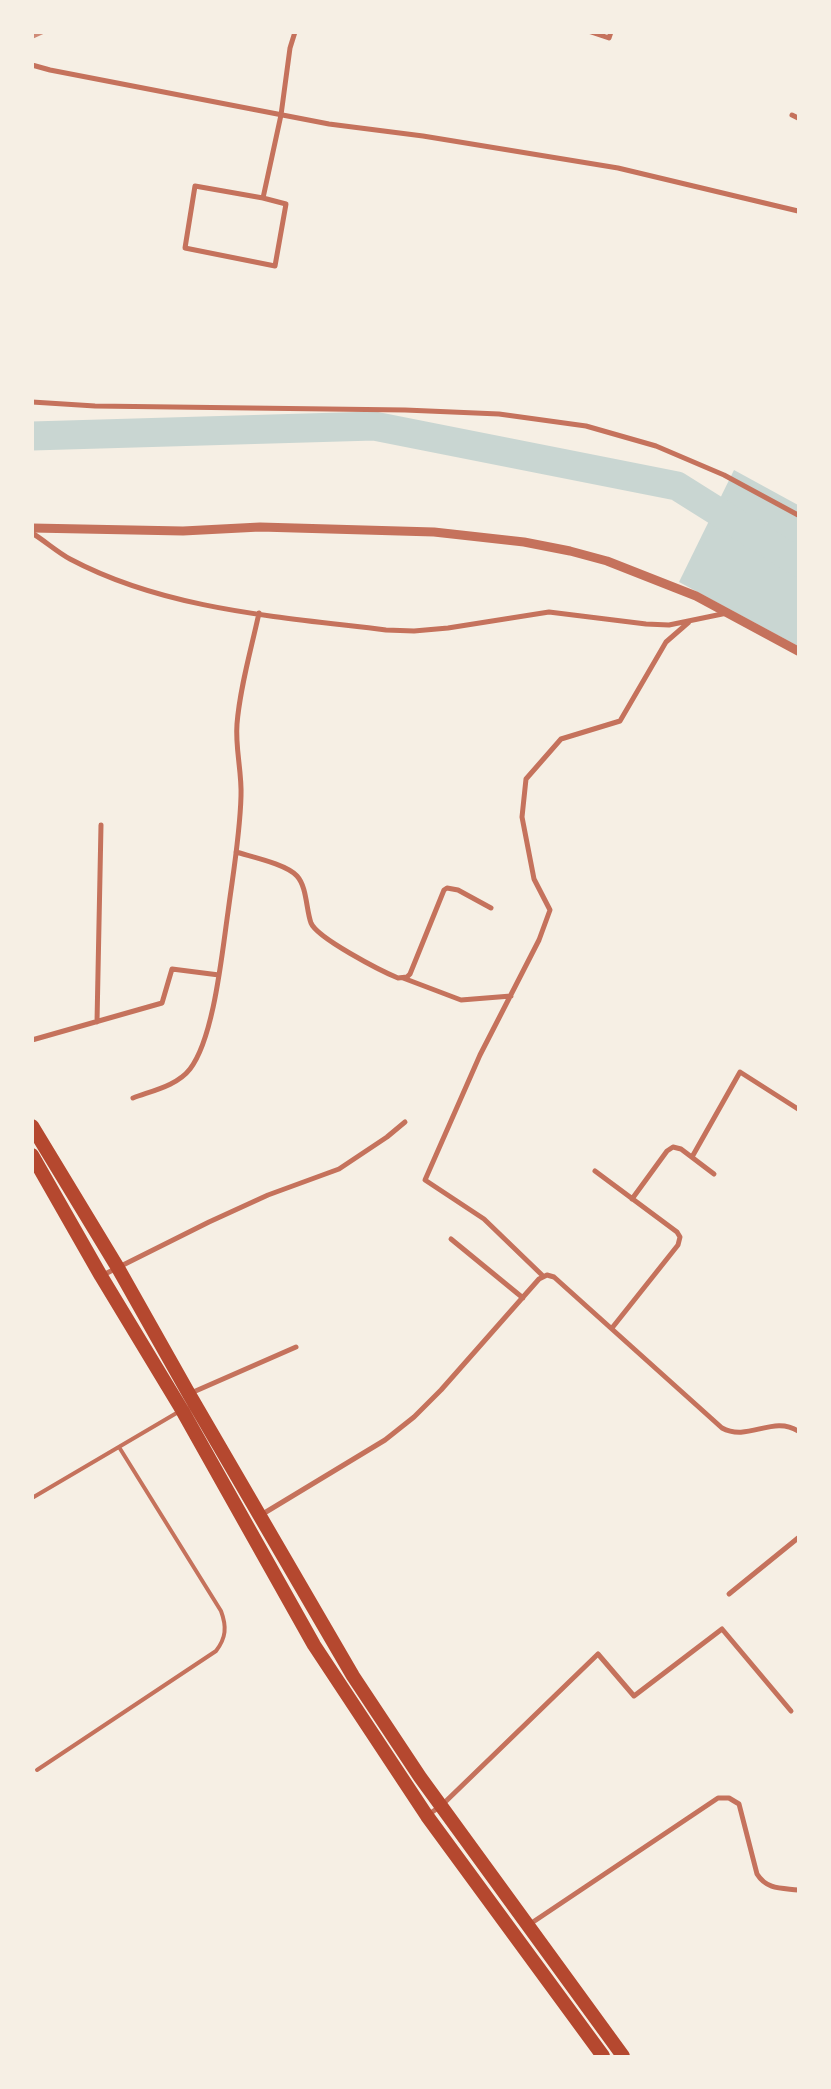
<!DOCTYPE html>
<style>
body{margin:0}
#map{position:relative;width:831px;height:2089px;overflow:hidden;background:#f6efe4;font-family:Jost,sans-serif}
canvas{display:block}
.frame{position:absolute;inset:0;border:34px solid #f6efe4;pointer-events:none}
</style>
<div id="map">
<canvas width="831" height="2089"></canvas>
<div class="frame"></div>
</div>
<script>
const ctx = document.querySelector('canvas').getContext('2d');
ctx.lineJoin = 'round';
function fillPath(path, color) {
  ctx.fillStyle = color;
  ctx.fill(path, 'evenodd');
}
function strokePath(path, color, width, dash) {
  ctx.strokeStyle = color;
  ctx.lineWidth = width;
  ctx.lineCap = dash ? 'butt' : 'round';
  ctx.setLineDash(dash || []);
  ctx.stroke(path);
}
const water = new Path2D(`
 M734 470 798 505V646L679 582Z`);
const river = new Path2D(`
 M32 436 374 426 677 486 798 562`);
const service = new Path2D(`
 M32 1498 180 1411
 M37 1770 216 1651C226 1638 227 1627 221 1611L119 1447`);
const minor = new Path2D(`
 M591 32 609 38 611 32
 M32 65 50 70 329 124 423 136 618 168 798 211
 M792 115 798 118
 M195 186 263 198 286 204 275 266 185 248Z
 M263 198 281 115 290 48 295 32
 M32 402 95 406 405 410 499 414 586 426 656 446 724 475 798 515
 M32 533C45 541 57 552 70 559 166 610 280 617 386 630L414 631 448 628 549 612 646 624 669 625 727 613
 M236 852C252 857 286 864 297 876 307 887 306 909 311 923 317 938 381 971 398 978L407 977 410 974 444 890 447 888 458 890 491 908
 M403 978 461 1000 511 996
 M97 1022 101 825
 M32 1040 162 1003 172 969 219 975
 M133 1098C151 1091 177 1086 190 1069 214 1038 222 953 228 912 233 874 240 835 241 796 242 772 235 748 237 724 240 687 251 650 259 613
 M692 1157 740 1072 798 1109
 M595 1171 677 1232 680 1237 678 1245 612 1328
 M632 1199 667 1151 673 1147 681 1149 714 1174
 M451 1239 523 1298
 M101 1276 209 1222 268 1195 339 1169 387 1137 405 1122
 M543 1276 484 1219 425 1180 480 1055 539 940 550 910 534 879 522 817 526 779 561 739 620 721 666 642 689 622
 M191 1393 296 1347
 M261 1515 385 1440 414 1417 441 1390 539 1279 547 1275 554 1277 722 1428C748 1442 773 1415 798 1431
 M729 1594 798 1538
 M428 1815 442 1805 598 1654 634 1696 722 1629 791 1711
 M530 1924 718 1798H729L739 1804 757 1874C767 1890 782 1888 798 1890`);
const tertiary = new Path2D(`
 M32 528 183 531 260 527 434 532 524 542 570 551 607 561 696 596 798 651`);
const trunk = new Path2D(`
 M32 1126 118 1268 189 1394 353 1676 420 1777 623 2056
 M32 1155 101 1276 182 1410 314 1645 427 1816 603 2056`);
const rail = new Path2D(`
 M32 37 43 32`);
fillPath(water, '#c9d6d2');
strokePath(river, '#c9d6d2', 29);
strokePath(service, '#c5725c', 4);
strokePath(minor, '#c5725c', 5);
strokePath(tertiary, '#c5725c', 9);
strokePath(trunk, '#b5482f', 14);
strokePath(rail, '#cf8b77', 4);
</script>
